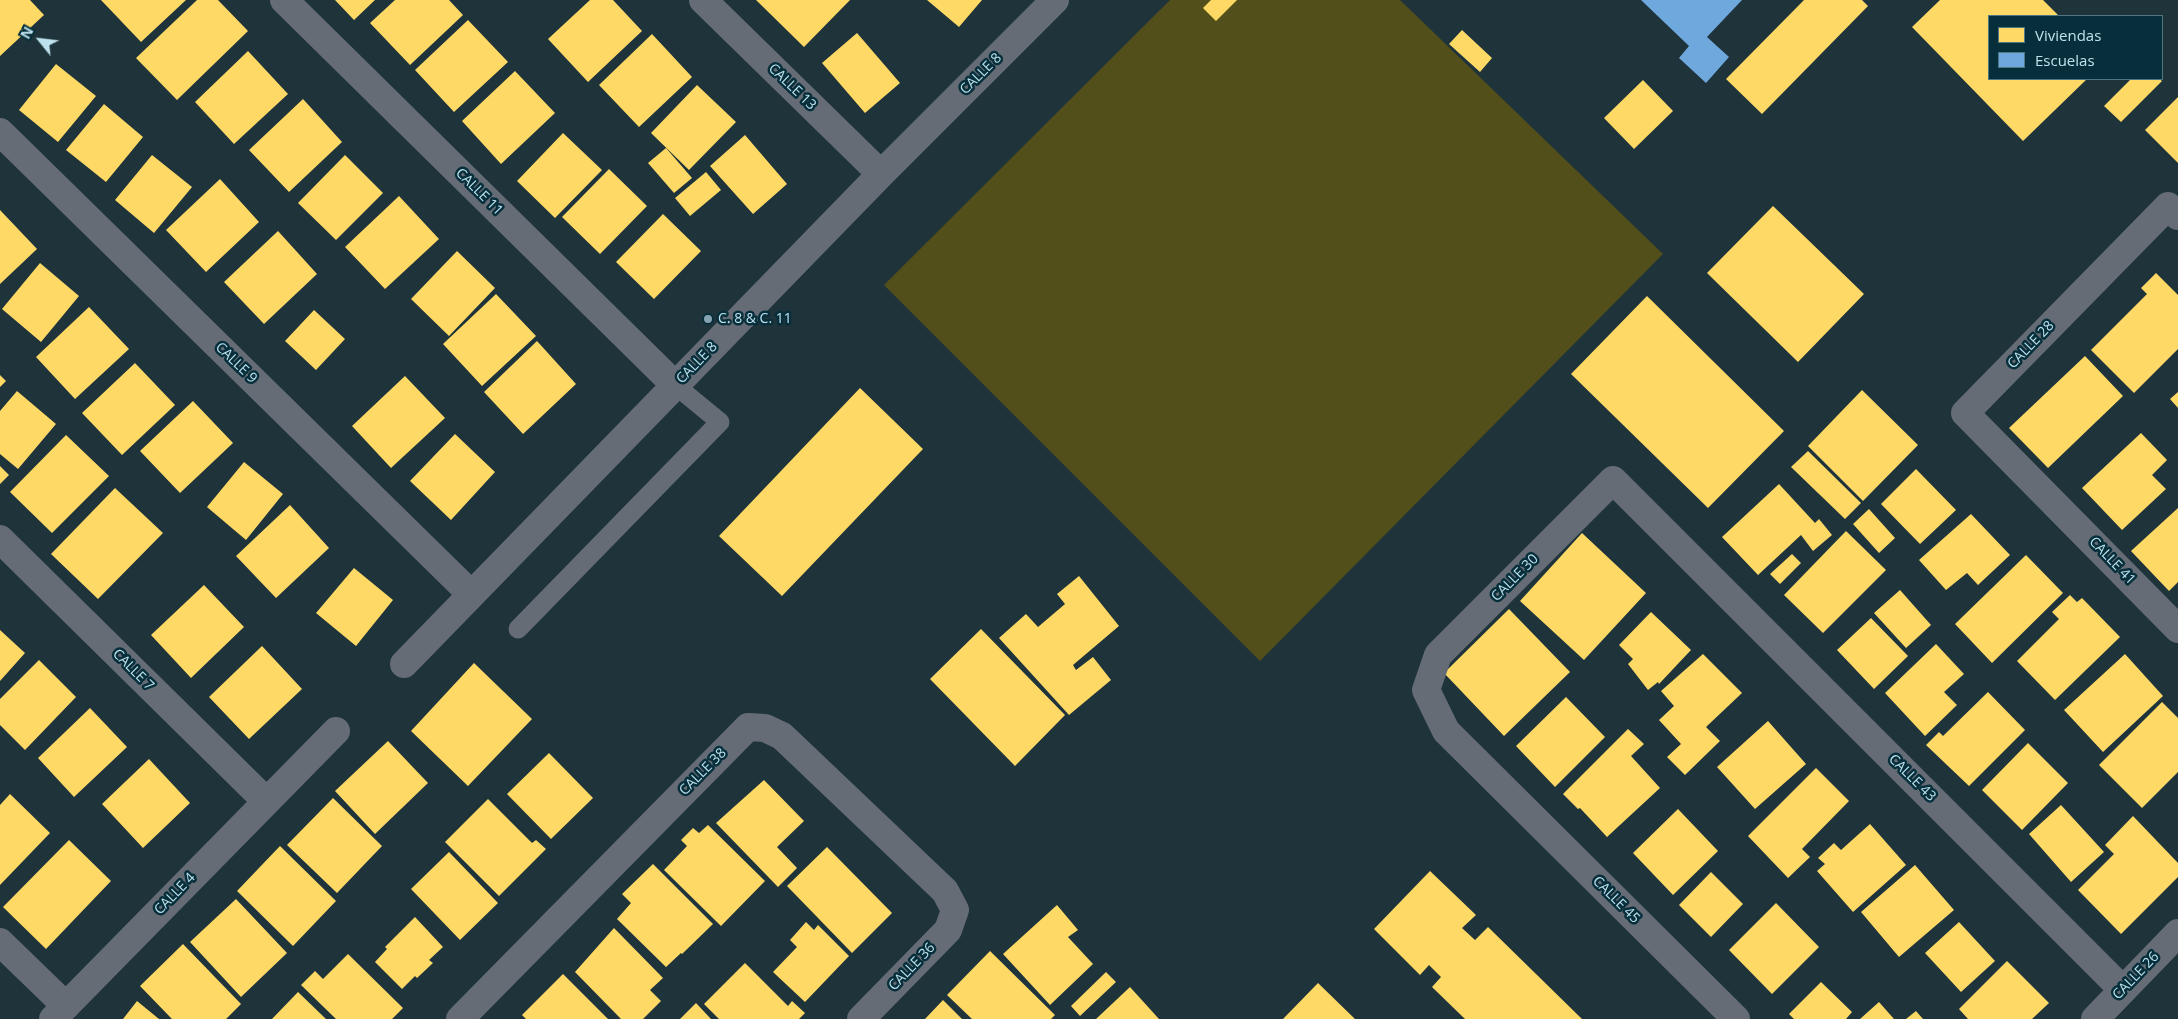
<!DOCTYPE html>
<style>
body{margin:0}
#map{position:relative;width:2178px;height:1019px;overflow:hidden;background:#1e333a;font-family:"Open Sans",sans-serif}
canvas{display:block}
.legend{position:absolute;left:1988px;top:15px;width:175px;height:65px;box-sizing:border-box;background:#062f3b;border:1px solid #507683;margin:0;padding:6px 9px;list-style:none;font-size:15px;color:#bee1ee}
.legend li{display:flex;align-items:center;gap:10px;height:25px}
.legend b{width:25px;border:1px solid #507683}
.north{position:absolute;left:15px;top:15px;width:50px;height:50px;-webkit-text-stroke:4px #062f3b;paint-order:stroke;rotate:299deg;font-size:14px;font-weight:700;line-height:20px;text-align:center;color:#bee1ee}
.north::after{content:'';display:block;margin:auto;width:18px;height:22px;background:#bee1ee;clip-path:polygon(50% 0,100% 100%,50% 72%,0 100%)}
</style>
<div id="map">
<canvas width="2178" height="1019"></canvas>
<ul class="legend">
<li><b style="height:14px;background:#ffd966"></b>Viviendas</li>
<li><b style="height:14px;background:#6fa8dc"></b>Escuelas</li>
</ul>
<div class="north">N</div>
</div>
<script>
const ctx = document.querySelector('canvas').getContext('2d');
ctx.lineJoin = 'round';
function fillPath(path, color) {
  ctx.fillStyle = color;
  ctx.fill(path, 'evenodd');
}
function strokePath(path, color, width, dash) {
  ctx.strokeStyle = color;
  ctx.lineWidth = width;
  ctx.lineCap = dash ? 'butt' : 'round';
  ctx.setLineDash(dash || []);
  ctx.stroke(path);
}
function write(font, color, halo, rows, align = 'center') {
  ctx.font = font + ' "Open Sans",sans-serif';
  ctx.lineWidth = 5;
  ctx.setLineDash([]);
  ctx.textBaseline = 'middle';
  ctx.strokeStyle = halo;
  ctx.fillStyle = color;
  for (const [text, x, y, turn = 0] of rows) {
    ctx.save();
    ctx.translate(x, y);
    ctx.rotate((+turn || 0) * Math.PI / 180);
    ctx.textAlign = isNaN(turn) ? turn : align;
    if (halo) ctx.strokeText(text, 0, 0);
    ctx.fillText(text, 0, 0);
    ctx.restore();
  }
}
const green = new Path2D(`
 M1170 0H1400L1663 254 1260 661 884 285Z`);
const homes = new Path2D(`
 M0 0H30L44 15 0 56Z
 M101 0H186L141 42Z
 M197 0H218L248 31 177 100 136 58Z
 M335 0H375L354 20Z
 M395 0H449L463 15 410 65 370 23Z
 M590 0H613L642 31 588 82 548 39Z
 M756 0H850L804 47Z
 M927 0H982L959 27Z
 M1211 0H1237L1216 21 1203 8Z
 M1804 0H1862L1868 6 1762 114 1726 79Z
 M1940 0H2043L2059 16H1989V79H2087L2023 141 1912 27Z
 M468 20 508 62 454 112 415 70Z
 M1462 30 1492 58 1480 72 1449 44Z
 M857 33 900 83 865 113 822 63Z
 M652 34 692 77 639 127 599 85Z
 M248 51 288 94 234 144 195 102Z
 M56 64 96 96 58 142 19 110Z
 M515 71 555 113 501 164 462 121Z
 M2131 79H2159L2162 81 2121 122 2104 106Z
 M1643 80 1673 111 1634 149 1604 118Z
 M697 85 736 122 689 170 651 133Z
 M2178 97V163L2145 130Z
 M303 99 342 142 289 192 249 150Z
 M104 104 143 137 106 182 66 150Z
 M563 133 602 170 555 218 517 181Z
 M745 135 787 184 753 214 710 166Z
 M666 148 692 178 674 193 648 163Z
 M152 155 192 187 154 233 115 200Z
 M345 155 383 193 336 240 298 203Z
 M609 169 647 206 600 254 562 217Z
 M706 172 721 190 690 216 675 198Z
 M220 179 259 222 206 272 166 230Z
 M399 196 439 239 385 289 345 247Z
 M1773 206 1864 294 1798 362 1707 273Z
 M0 210 37 249 0 284Z
 M663 214 701 251 654 299 616 262Z
 M278 231 317 274 264 324 224 282Z
 M457 251 495 288 449 336 411 299Z
 M40 263 79 296 41 342 2 309Z
 M2156 273 2178 295V349L2134 393 2091 350 2147 294 2141 288Z
 M496 294 536 336 482 386 443 344Z
 M1647 296 1784 431 1708 508 1571 374Z
 M89 307 129 349 75 399 36 357Z
 M314 310 345 339 316 370 285 341Z
 M537 341 576 384 523 434 484 392Z
 M2085 356 2123 396 2048 468 2009 428Z
 M135 363 175 405 122 455 82 413Z
 M0 375 6 381 0 387Z
 M405 376 445 418 391 468 352 426Z
 M860 388 923 449 782 596 719 536Z
 M1862 390 1918 445 1863 501 1808 446Z
 M17 391 56 424 18 469 0 454V411Z
 M2178 392V408L2170 399Z
 M193 401 233 443 180 493 140 451Z
 M2141 433 2167 460 2152 475 2166 489 2122 530 2082 488Z
 M455 434 495 472 451 520 410 481Z
 M66 435 109 476 52 533 10 492Z
 M1808 451 1861 503 1845 519 1791 467Z
 M244 462 283 494 246 540 207 507Z
 M0 466 9 475 0 484Z
 M1916 469 1956 510 1920 544 1881 504Z
 M1779 484 1815 523 1819 519 1832 535 1813 551 1801 535 1758 575 1722 537Z
 M115 488 163 533 98 599 51 554Z
 M290 505 329 548 276 598 236 556Z
 M2178 508V582L2169 591 2131 551Z
 M1869 509 1895 538 1879 553 1853 524Z
 M1971 514 2010 555 1978 585 1967 573 1946 590 1919 560Z
 M1846 531 1886 570 1823 633 1784 595Z
 M1582 533 1646 593 1584 660 1520 601Z
 M1792 554 1801 563 1780 584 1770 574Z
 M2026 555 2063 593 1992 663 1955 624Z
 M354 568 393 600 356 646 316 613Z
 M1079 576 1119 626 1073 665 1076 670 1093 657 1111 680 1069 715 999 638 1026 614 1038 627 1065 604 1057 594Z
 M204 585 244 627 191 678 151 635Z
 M1900 590 1931 625 1906 648 1874 613Z
 M2070 595 2077 602 2082 598 2120 637 2055 700 2017 661 2059 619 2052 612Z
 M1509 609 1570 672 1504 736 1444 673Z
 M1651 612 1691 650 1659 684 1658 682 1648 690 1628 664 1633 659 1619 645Z
 M1871 618 1908 656 1874 689 1837 650Z
 M981 629 1065 715 1015 766 930 679Z
 M0 630 25 653 0 681Z
 M1936 644 1964 674 1944 692 1957 705 1925 736 1885 693Z
 M262 646 302 689 249 739 209 697Z
 M1703 654 1742 693 1706 727 1720 741 1685 775 1667 757 1681 744 1659 720 1674 706 1661 691Z
 M2125 654 2163 696 2103 752 2064 710Z
 M39 660 76 697 25 750 0 725V699Z
 M474 663 532 719 468 786 411 731Z
 M1988 692 2025 730 1969 786 1926 745 1939 732 1943 736Z
 M1566 697 1605 737 1555 787 1516 746Z
 M2162 702 2178 718V772L2142 808 2099 765Z
 M90 708 127 747 74 797 38 758Z
 M1768 721 1806 764 1755 809 1717 767Z
 M1628 729 1644 744 1631 756 1660 788 1607 837 1580 808 1578 809 1563 794Z
 M388 741 428 783 375 834 335 791Z
 M2028 743 2068 783 2022 830 1982 790Z
 M549 753 593 798 551 839 507 794Z
 M149 759 190 803 143 848 102 804Z
 M1816 768 1849 801 1802 849 1810 857 1788 878 1748 836Z
 M764 780 804 821 777 847 797 868 778 887 716 823Z
 M10 794 50 833 0 885V805Z
 M333 798 382 846 337 893 287 845Z
 M488 799 532 843 536 840 546 849 499 896 445 842Z
 M2061 805 2104 852 2071 882 2029 834Z
 M1678 809 1718 851 1673 895 1633 853Z
 M2133 816 2178 863V877L2121 934 2078 890 2114 854 2105 845Z
 M1870 824 1906 865 1853 912 1817 871 1825 864 1818 858 1834 843 1841 850Z
 M708 825 765 881 721 926 664 870 687 846 681 840 693 828 699 833Z
 M69 840 111 881 46 949 3 907Z
 M280 846 336 901 293 946 237 891Z
 M827 847 892 913 852 953 787 886Z
 M449 852 498 903 460 940 411 889Z
 M653 864 713 924 682 954 681 953 666 967 617 919 631 903 622 894Z
 M1915 865 1954 910 1899 957 1861 912Z
 M1430 871 1476 915 1462 928 1475 940 1488 927 1582 1019H1465L1432 987 1441 977 1429 965 1420 975 1374 929Z
 M1711 872 1743 904 1711 937 1679 905Z
 M236 899 287 953 241 997 190 942Z
 M1776 903 1819 947 1772 994 1729 950Z
 M1057 905 1078 930 1068 937 1093 964 1050 1005 1003 954Z
 M415 917 443 947 429 960 433 963 417 978 415 976 402 989 375 962 387 949 385 947Z
 M806 922 814 930 818 925 849 956 805 1002 773 972 797 947 790 940Z
 M1959 922 1995 961 1961 992 1925 953Z
 M614 928 663 978 650 990 661 1001 643 1019H621L575 972Z
 M183 944 241 1004 226 1019H172L140 986Z
 M990 951 1055 1015 1051 1019H972L947 995Z
 M348 954 403 1008 392 1019H336L301 985 315 971 323 979Z
 M2007 961 2049 1003 2032 1019H1968L1959 1009Z
 M745 963 788 1006 792 1001 805 1013 799 1019H719L704 1004Z
 M1106 972 1116 982 1080 1016 1071 1006Z
 M563 974 608 1019H526L522 1015Z
 M1821 982 1852 1012 1846 1019H1794L1789 1014Z
 M1318 983 1355 1019H1283Z
 M1130 987 1159 1019H1096Z
 M298 992 326 1019H272Z
 M943 1000 962 1019H925Z
 M137 1001 159 1019H123Z
 M1879 1002 1894 1019H1860Z
 M696 1003 711 1019H680Z
 M1916 1011 1923 1019H1906Z`);
const schools = new Path2D(`
 M1641 0H1742L1707 37 1729 57 1706 83 1679 58 1689 46Z`);
const service = new Path2D(`
 M518 629 720 422 675 385`);
const minor = new Path2D(`
 M284 0 675 385
 M703 0 881 174
 M0 132 471 594
 M2178 216 2168 206 1965 413 2178 629
 M0 539 266 801
 M404 664 881 174 1055 0
 M0 942 66 1006
 M53 1019 336 731
 M460 1019 748 727 765 728 782 736 945 891 955 910 948 930 861 1019
 M1736 1019 1446 731 1426 690 1438 655 1613 480 2123 990
 M2095 1019 2178 933`);
const markers = [
 [708,319,5,"#86a4af"]
];
const streetNames = [
 ["CALLE 8",981,74,-45],
 ["CALLE 13",792,87,44],
 ["CALLE 11",479,192,45],
 ["CALLE 28",2031,345,-46],
 ["CALLE 9",236,363,44],
 ["CALLE 8",697,363,-46],
 ["CALLE 41",2112,561,46],
 ["CALLE 30",1515,578,-45],
 ["CALLE 7",133,670,45],
 ["CALLE 38",703,772,-45],
 ["CALLE 43",1912,778,45],
 ["CALLE 4",175,894,-46],
 ["CALLE 45",1616,900,45],
 ["CALLE 36",912,967,-46],
 ["CALLE 26",2136,976,-46]
];
const poiNames = [
 ["C. 8 & C. 11",718,319]
];
fillPath(green, '#524f1a');
fillPath(homes, '#ffd966');
fillPath(schools, '#6fa8dc');
strokePath(service, '#666c75', 19);
strokePath(minor, '#666c75', 28);
for (const [x, y, r, color] of markers) {
  const dot = new Path2D();
  dot.arc(x, y, r, 0, 2 * Math.PI);
  ctx.fillStyle = color;
  ctx.fill(dot);
  strokePath(dot, '#062f3b', 2);
}
write('14px', '#bee1ee', '#062f3b', streetNames);
write('14px', '#bee1ee', '#062f3b', poiNames, 'left');
</script>
